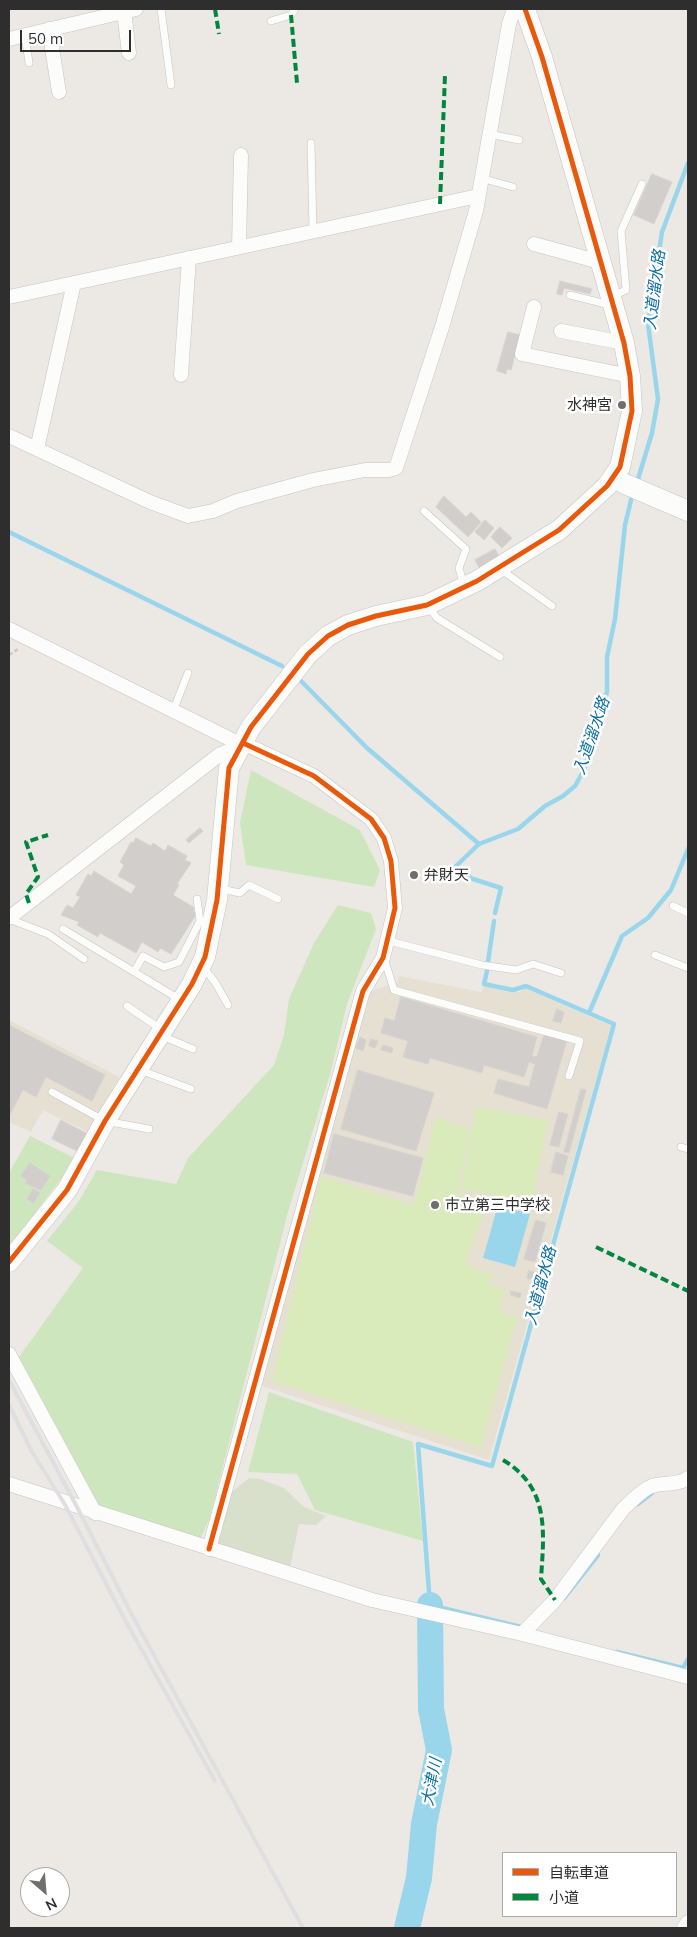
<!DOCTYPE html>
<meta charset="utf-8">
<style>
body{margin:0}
#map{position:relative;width:697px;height:1937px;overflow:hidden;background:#ece8e4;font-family:Mulish,"Noto Sans JP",sans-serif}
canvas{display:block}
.frame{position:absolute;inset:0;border:10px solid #2e2e2e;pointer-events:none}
.legend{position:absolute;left:502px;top:1852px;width:175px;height:65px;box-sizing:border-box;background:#fff;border:1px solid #ababab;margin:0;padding:6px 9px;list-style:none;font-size:15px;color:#2e2e2e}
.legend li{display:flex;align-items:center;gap:10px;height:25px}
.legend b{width:25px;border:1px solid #ababab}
.north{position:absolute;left:20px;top:1867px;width:50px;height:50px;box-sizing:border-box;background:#fff;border:1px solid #ababab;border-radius:50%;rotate:153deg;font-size:14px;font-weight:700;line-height:20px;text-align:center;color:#2e2e2e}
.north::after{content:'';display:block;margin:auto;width:18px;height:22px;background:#706f6e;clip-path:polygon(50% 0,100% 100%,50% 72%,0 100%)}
.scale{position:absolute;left:20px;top:30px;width:111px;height:22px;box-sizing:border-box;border:2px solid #2e2e2e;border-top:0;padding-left:6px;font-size:15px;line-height:18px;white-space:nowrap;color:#2e2e2e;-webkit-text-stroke:4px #fff;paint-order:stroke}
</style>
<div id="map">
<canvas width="697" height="1937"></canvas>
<div class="frame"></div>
<ul class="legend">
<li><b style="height:6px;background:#e8590c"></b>自転車道</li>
<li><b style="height:6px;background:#00873e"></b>小道</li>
</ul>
<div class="north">N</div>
<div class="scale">50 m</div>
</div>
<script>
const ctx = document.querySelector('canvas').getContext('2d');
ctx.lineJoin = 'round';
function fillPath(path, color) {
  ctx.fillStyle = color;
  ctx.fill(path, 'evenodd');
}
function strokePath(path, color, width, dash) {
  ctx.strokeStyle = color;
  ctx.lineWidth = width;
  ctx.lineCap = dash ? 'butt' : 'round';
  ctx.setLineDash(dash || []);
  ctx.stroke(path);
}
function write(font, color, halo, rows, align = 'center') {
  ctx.font = font + ' Mulish,"Noto Sans JP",sans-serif';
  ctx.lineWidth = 5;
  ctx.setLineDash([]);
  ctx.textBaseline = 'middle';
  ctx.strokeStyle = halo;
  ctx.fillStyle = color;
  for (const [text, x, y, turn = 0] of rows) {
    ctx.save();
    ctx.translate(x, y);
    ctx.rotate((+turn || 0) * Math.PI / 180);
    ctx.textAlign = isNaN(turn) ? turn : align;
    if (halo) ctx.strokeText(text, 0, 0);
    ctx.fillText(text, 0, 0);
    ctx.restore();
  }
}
const education = new Path2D(`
 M399 976 481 992 485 985 519 992 526 988 611 1026 489 1460 259 1385 366 993 398 982Z
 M9 1020 119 1077 88 1132 43 1110 31 1132 9 1122Z`);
const green = new Path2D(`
 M251 770 360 830 380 870 374 887 246 865 240 823Z
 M338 905 371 913 376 929 347 1004 331 1071 288 1212 210 1517 201 1538 99 1505 19 1357 83 1268 47 1241 79 1201 97 1170 176 1184 188 1158 274 1065 284 1035 289 999 314 943Z
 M30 1136 76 1159 9 1247V1173Z
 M269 1392 413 1442 423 1541 315 1510 297 1474 248 1472Z`);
const cemetery = new Path2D(`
 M249 1478 260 1479 284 1488 304 1507 326 1516 316 1525 299 1524 290 1568 215 1545 227 1496Z`);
const pitch = new Path2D(`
 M476 1107 548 1120 532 1202 461 1189Z
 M436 1117 470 1129 458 1193 488 1201 465 1264 493 1274 489 1284 505 1290 499 1312 517 1317 481 1447 272 1381 321 1176 414 1205Z`);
const water = new Path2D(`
 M498 1205 530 1214 515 1267 483 1258Z`);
const stream = new Path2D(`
 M638 479 652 433 658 399 648 324 662 232 688 163
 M9 532 282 666
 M301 681 367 748 479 844
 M495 913 501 888 473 879 455 867 479 844 518 829 545 806 563 796 575 786 584 770 607 692V657L615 619 625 525 632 496
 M488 962 494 921
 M487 971 484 984 513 990 526 986 614 1024 492 1466 418 1444 430 1605 521 1627
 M589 1013 622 936 648 918 671 890 688 849
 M638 1504 652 1493
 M564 1598 598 1555
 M617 1652 683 1668 688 1659`);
const river = new Path2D(`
 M407 1928 419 1878 424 1824 439 1750 431 1709 430 1605`);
const building = new Path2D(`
 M652 174 672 182 654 224 634 215Z
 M560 281 592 289 590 294 564 288 562 295 557 294Z
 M508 332 520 335 511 370 507 369 506 374 497 371Z
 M444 496 466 517 471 512 481 522 468 537 436 507Z
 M485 520 494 528 484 540 475 532Z
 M500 527 512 538 502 548 491 537Z
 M495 549 500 558 480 569 475 560Z
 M200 828 203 831 189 843 186 840Z
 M136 838 151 846 153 843 165 851 168 845 187 856 185 860 191 863 177 884 179 885 173 895 195 908 193 911 197 913 171 954 160 948 158 952 142 942 136 953 100 933 98 937 77 925 79 922 61 915 67 905 73 908 80 897 76 895 88 874 91 876 94 871 131 894 136 886 118 876 124 865 120 862 131 842 133 843Z
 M401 997 537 1037 532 1056 537 1057 544 1034 567 1040 547 1109 494 1093 498 1079 529 1087 535 1064 529 1062 524 1077 484 1065 482 1073 430 1058 428 1064 403 1057 408 1041 381 1033 385 1018 394 1021Z
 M557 1009 564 1012 561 1023 553 1021Z
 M9 1025 105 1075 92 1101 46 1077 36 1097 23 1090 9 1116Z
 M360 1037 366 1040 363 1051 356 1048Z
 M371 1039 378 1041 375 1048 369 1046Z
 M383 1045 393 1048 392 1053 381 1050Z
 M358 1070 434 1093 416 1151 341 1129Z
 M581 1089 586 1090 569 1153 564 1152Z
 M559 1112 568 1114 559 1147 550 1145Z
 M61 1120 88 1134 79 1152 52 1139Z
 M334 1134 423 1158 413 1196 324 1173Z
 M556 1152 568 1156 563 1175 551 1172Z
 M30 1163 50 1176 41 1190 25 1183 27 1180 21 1176Z
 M33 1189 40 1193 34 1203 27 1199Z
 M536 1220 546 1223 535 1262 524 1259Z
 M529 1270 534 1272 532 1280 527 1278Z
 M511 1291 521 1293 520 1298 511 1295Z`);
const path = new Path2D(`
 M9 655 18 649`);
const lane = new Path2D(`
 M161 9 171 85
 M271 21 291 15 295 9
 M25 35 29 63
 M489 134 519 140
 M311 143 313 230
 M481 178 513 187
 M570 295 610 305
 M613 296 626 290 621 231 642 184
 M424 511 466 549 459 568 464 586
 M503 566 507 574 552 606
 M429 607 437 618 500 657
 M173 711 188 673
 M221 889 240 893 249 885 278 899
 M673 906 688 913
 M9 919 48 934 84 959
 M63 929 179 999
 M389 941 482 965 516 970 533 964 561 973
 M655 955 688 968
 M384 958 394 990 580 1041 569 1076
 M203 967 215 982 228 1005
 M134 972 143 956 164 967 179 962 200 921 197 899
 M127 1006 162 1030
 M162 1036 193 1049
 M140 1070 191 1089
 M52 1092 105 1121 149 1129
 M681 1147 688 1149`);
const street = new Path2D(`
 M124 11 129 53
 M49 29 59 92
 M9 39 136 9
 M534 244 600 262
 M239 247 241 155
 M9 297 478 196
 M534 307 522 354 630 376
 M561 331 624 343
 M181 375 189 258
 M9 436 150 502 188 516 213 511 237 501 313 480 365 470H389L396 468 442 327 476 211 509 24 514 9
 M37 449 74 283
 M9 629 242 745
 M9 918 219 755 242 745
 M9 1354 95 1513
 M9 1484 372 1600 522 1634 688 1677
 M209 1549 363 991 383 958 395 908 391 861 384 838 371 819 314 776 243 743
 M522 1634 555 1600 623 1509C632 1501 641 1490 652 1486 664 1482 677 1486 688 1478
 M684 1928 688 1922`);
const secondary = new Path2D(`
 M614 478 625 484 688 511
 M9 1262 67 1190 105 1121 192 984 205 957 217 900 229 768 251 727 308 654 328 636 348 625 376 616 427 605 477 581 559 530 607 486 620 467 632 411 630 376 624 343 542 57 525 9`);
const rail = new Path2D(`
 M9 1380 77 1507 132 1615 303 1928
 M9 1405 32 1452 64 1503 125 1620 215 1781`);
const quiet = new Path2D(`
 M215 9 219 34
 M291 15 297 83
 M440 204 445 75
 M29 903 26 894 38 877 26 842 48 835
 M596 1247 688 1291
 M503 1460C550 1488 544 1532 541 1579L555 1600`);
const cycleway = new Path2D(`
 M9 1262 67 1190 105 1121 192 984 205 957 217 900 229 768 251 727 308 654 328 636 348 625 376 616 427 605 477 581 559 530 607 486 620 467 632 411 630 376 624 343 542 57 525 9
 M209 1549 363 991 383 958 395 908 391 861 384 838 371 819 314 776 243 743`);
const markers = [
 [622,405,5,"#706f6e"],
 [414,875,5,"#706f6e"],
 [435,1205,5,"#706f6e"]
];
const poiNames = [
 ["水神宮",612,405,"right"],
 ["弁財天",424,875],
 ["市立第三中学校",445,1205]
];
const waterNames = [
 ["入道溜水路",655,290,-83],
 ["入道溜水路",592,736,-71],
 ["入道溜水路",541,1286,-75],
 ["大津川",432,1782,-79]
];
fillPath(education, '#e6e0d3');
fillPath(green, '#cee6be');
fillPath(cemetery, '#d8e0cc');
fillPath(pitch, '#d9eabb');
fillPath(water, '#99d6ec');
strokePath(stream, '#99d6ec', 4.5);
strokePath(river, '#99d6ec', 26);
fillPath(building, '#d1cecb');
strokePath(building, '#d7d4d0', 1);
strokePath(lane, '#c5c4c5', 8);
strokePath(street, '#c5c4c5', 15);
strokePath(secondary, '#c5c4c5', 21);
strokePath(path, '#c9c9c8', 2.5, [4, 2.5]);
strokePath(lane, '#fcfcfb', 7);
strokePath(street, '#fcfcfb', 14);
strokePath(secondary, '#fcfcfb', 20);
strokePath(rail, '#dfdfe1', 4);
strokePath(quiet, '#00873e', 4, [8, 4]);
strokePath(cycleway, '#e8590c', 5);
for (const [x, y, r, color] of markers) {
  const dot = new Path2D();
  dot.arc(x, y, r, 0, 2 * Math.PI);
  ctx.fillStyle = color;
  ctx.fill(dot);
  strokePath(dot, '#fff', 2);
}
write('15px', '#2e2e2e', '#fff', poiNames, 'left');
write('italic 16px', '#0d6fa3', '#fff', waterNames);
</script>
